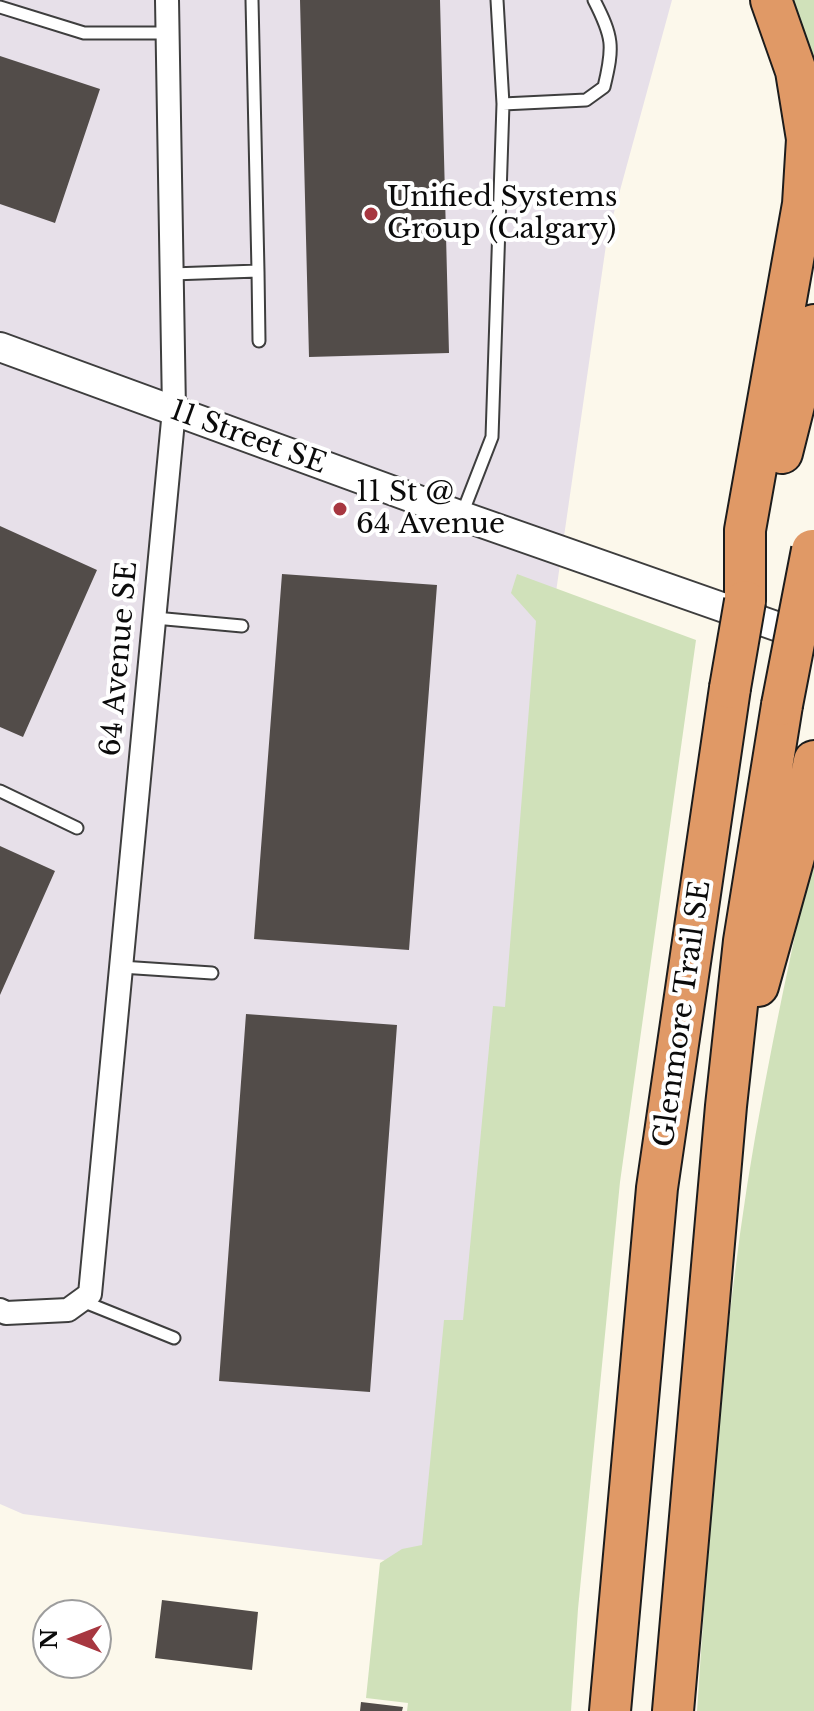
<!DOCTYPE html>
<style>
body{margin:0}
#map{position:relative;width:814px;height:1711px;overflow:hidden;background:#fcf8eb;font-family:"Libre Baskerville",serif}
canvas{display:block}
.north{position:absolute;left:32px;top:1599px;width:80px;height:80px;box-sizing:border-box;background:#fff;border:2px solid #9d9d9d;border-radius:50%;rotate:270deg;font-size:22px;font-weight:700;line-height:32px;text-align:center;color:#0b0b0b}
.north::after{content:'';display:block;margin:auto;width:28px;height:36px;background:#a73740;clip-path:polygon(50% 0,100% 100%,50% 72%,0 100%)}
</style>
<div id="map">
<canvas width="814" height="1711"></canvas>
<div class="north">N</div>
</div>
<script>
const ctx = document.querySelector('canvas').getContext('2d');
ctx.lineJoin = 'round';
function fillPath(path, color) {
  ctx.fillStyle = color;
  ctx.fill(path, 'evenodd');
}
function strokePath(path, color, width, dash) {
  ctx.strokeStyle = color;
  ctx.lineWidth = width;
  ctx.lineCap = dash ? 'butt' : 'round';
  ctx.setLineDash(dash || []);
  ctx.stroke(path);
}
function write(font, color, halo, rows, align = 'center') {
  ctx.font = font + ' "Libre Baskerville",serif';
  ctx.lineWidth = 8;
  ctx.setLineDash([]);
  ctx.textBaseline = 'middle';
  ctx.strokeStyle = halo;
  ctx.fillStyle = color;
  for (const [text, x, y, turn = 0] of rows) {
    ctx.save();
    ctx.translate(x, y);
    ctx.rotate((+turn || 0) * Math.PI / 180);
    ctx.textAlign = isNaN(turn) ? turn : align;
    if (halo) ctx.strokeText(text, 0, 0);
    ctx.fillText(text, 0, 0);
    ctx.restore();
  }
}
const industrial = new Path2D(`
 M0 0H672L607 238 556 592 447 1568 23 1514 0 1504Z`);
const green = new Path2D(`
 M781 0H814V94Z
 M517 574 696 640 620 1182 578 1609 571 1711H407L408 1703 366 1698 380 1563 402 1549 422 1545 444 1320H463L493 1006 505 1007 536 621 511 593Z
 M814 848V1711H697C708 1552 718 1392 740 1234 758 1104 786 976 814 848Z`);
const building = new Path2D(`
 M300 0H440L449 353 309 357Z
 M0 56 100 89 55 223 0 204Z
 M0 526 97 570 23 737 0 727Z
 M282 574 437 585 409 950 254 939Z
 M0 846 55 871 0 995Z
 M246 1014 397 1025 370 1392 219 1381Z
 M162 1600 258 1612 252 1670 155 1658Z
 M361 1702 403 1707 402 1711H360Z`);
const service = new Path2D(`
 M0 7 84 33H168
 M503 104 586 100 604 87C614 46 613 37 594 0
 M258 271 259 341
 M172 274 258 271 252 0
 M462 514 492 437 503 104 497 0
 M155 618 242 626
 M0 791 77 828
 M121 967 212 973
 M82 1301 174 1338`);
const minor = new Path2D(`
 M0 1310 6 1313 68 1310 90 1294 174 410 167 0`);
const tertiary = new Path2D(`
 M0 347 462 516 813 639`);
const motorway = new Path2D(`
 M782 453 814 325
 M745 601V530L803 204 807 139 796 71 771 0
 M758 986 797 846 814 761
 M610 1711 657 1188 730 688
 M673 1711 726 1106 744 941 782 705`);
const motorwayBridge = new Path2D(`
 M730 688 745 601
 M782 705 812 550`);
const markers = [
 [371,214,8,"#a73740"],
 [340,509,8,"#a73740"]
];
const poiNames = [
 ["Unified Systems",387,198],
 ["Group (Calgary)",387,230],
 ["11 St @",356,493],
 ["64 Avenue",356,525]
];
const streetNames = [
 ["11 Street SE",248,438,20],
 ["64 Avenue SE",120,659,-85],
 ["Glenmore Trail SE",683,1014,-82]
];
fillPath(industrial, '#e7e0e9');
fillPath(green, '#d0e1ba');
fillPath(building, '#524c49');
strokePath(service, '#3e3e3e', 15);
strokePath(minor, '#3e3e3e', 26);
strokePath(tertiary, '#3e3e3e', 32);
strokePath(motorway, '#1c1c1c', 44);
strokePath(service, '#fff', 11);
strokePath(minor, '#fff', 22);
strokePath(tertiary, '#fff', 28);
strokePath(motorway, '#e09966', 40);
strokePath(motorwayBridge, '#1c1c1c', 44, []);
strokePath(motorwayBridge, '#e09966', 40);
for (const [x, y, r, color] of markers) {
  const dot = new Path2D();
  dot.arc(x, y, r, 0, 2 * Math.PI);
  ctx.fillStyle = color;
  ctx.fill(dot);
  strokePath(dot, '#fff', 3);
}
write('28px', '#0b0b0b', '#fff', poiNames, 'left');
write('28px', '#0b0b0b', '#fff', streetNames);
</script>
